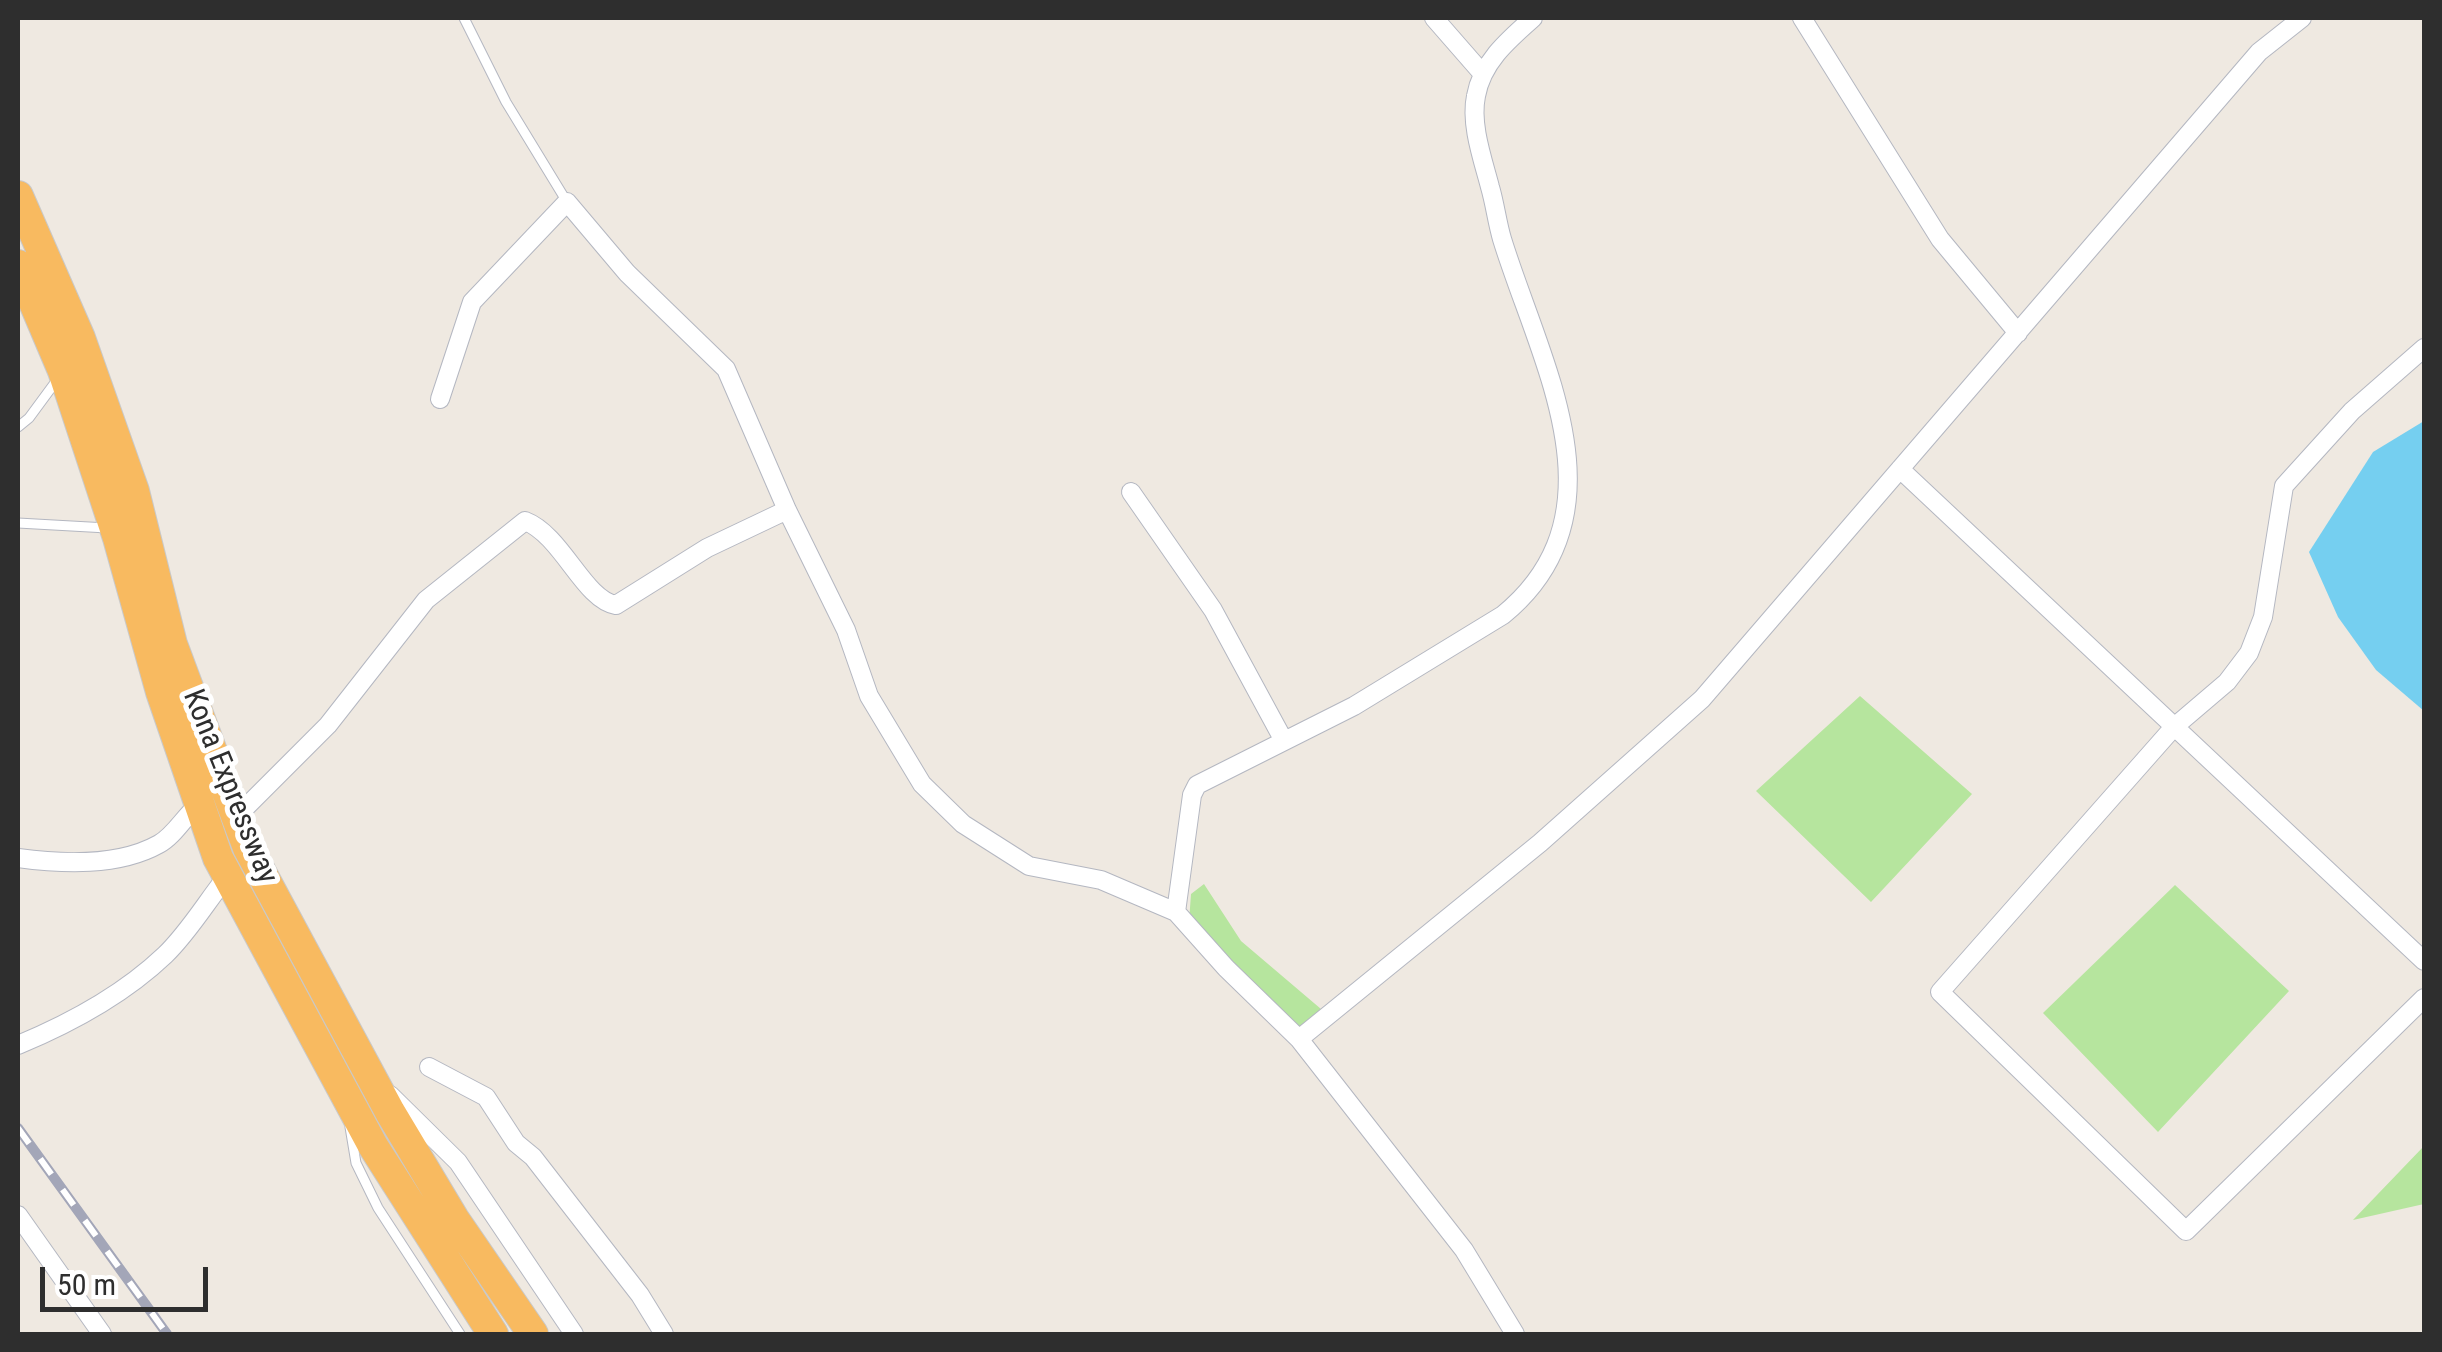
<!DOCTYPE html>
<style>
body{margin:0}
#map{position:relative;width:2442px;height:1352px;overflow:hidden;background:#efe9e1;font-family:"Roboto Condensed",sans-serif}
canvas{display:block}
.frame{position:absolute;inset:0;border:20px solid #2e2e2e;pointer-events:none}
.scale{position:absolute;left:40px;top:1267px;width:168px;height:45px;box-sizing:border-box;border:5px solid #2e2e2e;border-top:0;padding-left:12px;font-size:30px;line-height:35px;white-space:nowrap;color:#2e2e2e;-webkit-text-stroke:8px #fff;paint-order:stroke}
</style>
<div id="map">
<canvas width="2442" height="1352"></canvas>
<div class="frame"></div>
<div class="scale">50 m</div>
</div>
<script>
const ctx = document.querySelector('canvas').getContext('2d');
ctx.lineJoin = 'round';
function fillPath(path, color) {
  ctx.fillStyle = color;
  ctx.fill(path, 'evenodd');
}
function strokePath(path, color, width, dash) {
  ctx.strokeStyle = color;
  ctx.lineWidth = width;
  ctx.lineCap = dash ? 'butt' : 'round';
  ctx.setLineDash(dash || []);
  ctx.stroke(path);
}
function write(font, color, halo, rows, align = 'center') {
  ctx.font = font + ' "Roboto Condensed",sans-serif';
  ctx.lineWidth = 10;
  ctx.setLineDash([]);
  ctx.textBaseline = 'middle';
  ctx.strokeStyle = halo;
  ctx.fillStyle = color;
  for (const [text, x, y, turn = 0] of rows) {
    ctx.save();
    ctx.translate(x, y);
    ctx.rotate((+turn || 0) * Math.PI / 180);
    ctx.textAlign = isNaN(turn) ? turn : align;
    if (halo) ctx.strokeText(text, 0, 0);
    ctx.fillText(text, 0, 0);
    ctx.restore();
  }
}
const green = new Path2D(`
 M1860 696 1972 794 1871 902 1756 791Z
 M1204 884 1241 941 1321 1009V1018L1299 1036 1189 922 1191 894Z
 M2175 885 2289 991 2158 1132 2043 1013Z
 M2424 1146V1204L2353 1220Z`);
const water = new Path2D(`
 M2424 421V711L2376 670 2338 617 2309 552 2373 452Z`);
const service = new Path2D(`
 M464 18 506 102 567 202
 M18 427 29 418 57 380
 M18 523 107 528
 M350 1127 356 1163 378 1208 460 1334`);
const minor = new Path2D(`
 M1434 18 1482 73
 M1802 18 1940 239 2018 333
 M2424 348 2352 411 2284 486 2263 617 2249 653 2227 682 2173 728 1940 992 2186 1231 2424 998
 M440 399 472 302 567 202 627 273 726 369 787 510 846 630 869 696 922 784 963 824 1029 866 1101 880 1176 912 1226 968 1299 1039 1540 843 1702 699 2259 52 2302 18
 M1900 469 2424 961
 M1131 492 1213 610 1284 741
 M237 816 328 725 426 600 525 521C562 535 584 600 616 605L707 548 787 510
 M18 858C62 864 118 867 159 844 174 836 184 817 198 805
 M1176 912 1192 795 1197 785 1354 706 1503 615C1629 512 1539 360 1502 239 1497 222 1495 204 1490 187 1483 160 1470 124 1476 96 1482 62 1508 40 1533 18
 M1299 1039 1464 1250 1515 1334
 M18 1045C71 1023 123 995 165 955 189 932 207 901 228 875
 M429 1067 486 1097 516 1143 533 1157 640 1295 664 1334
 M390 1095 458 1162 574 1334
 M18 1215 102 1334`);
const trunk = new Path2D(`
 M18 196 80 338 134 491 172 644 248 848 390 1112 454 1219 533 1334
 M18 265 63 371 118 538 161 692 218 858 373 1146 493 1334`);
const rail = new Path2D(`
 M18 1128 167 1334`);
const streetNames = [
 ["Kona Expressway",229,787,68]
];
fillPath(green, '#b6e59e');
fillPath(water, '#75cff0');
strokePath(service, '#b4b7c1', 11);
strokePath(minor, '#b4b7c1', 20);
strokePath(trunk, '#c9c9c9', 32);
strokePath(service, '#fff', 9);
strokePath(minor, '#fff', 18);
strokePath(trunk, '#f8ba60', 30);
strokePath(rail, '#a3a6b8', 10);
strokePath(rail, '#fff', 6, [19]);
write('30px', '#2e2e2e', '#fff', streetNames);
</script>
